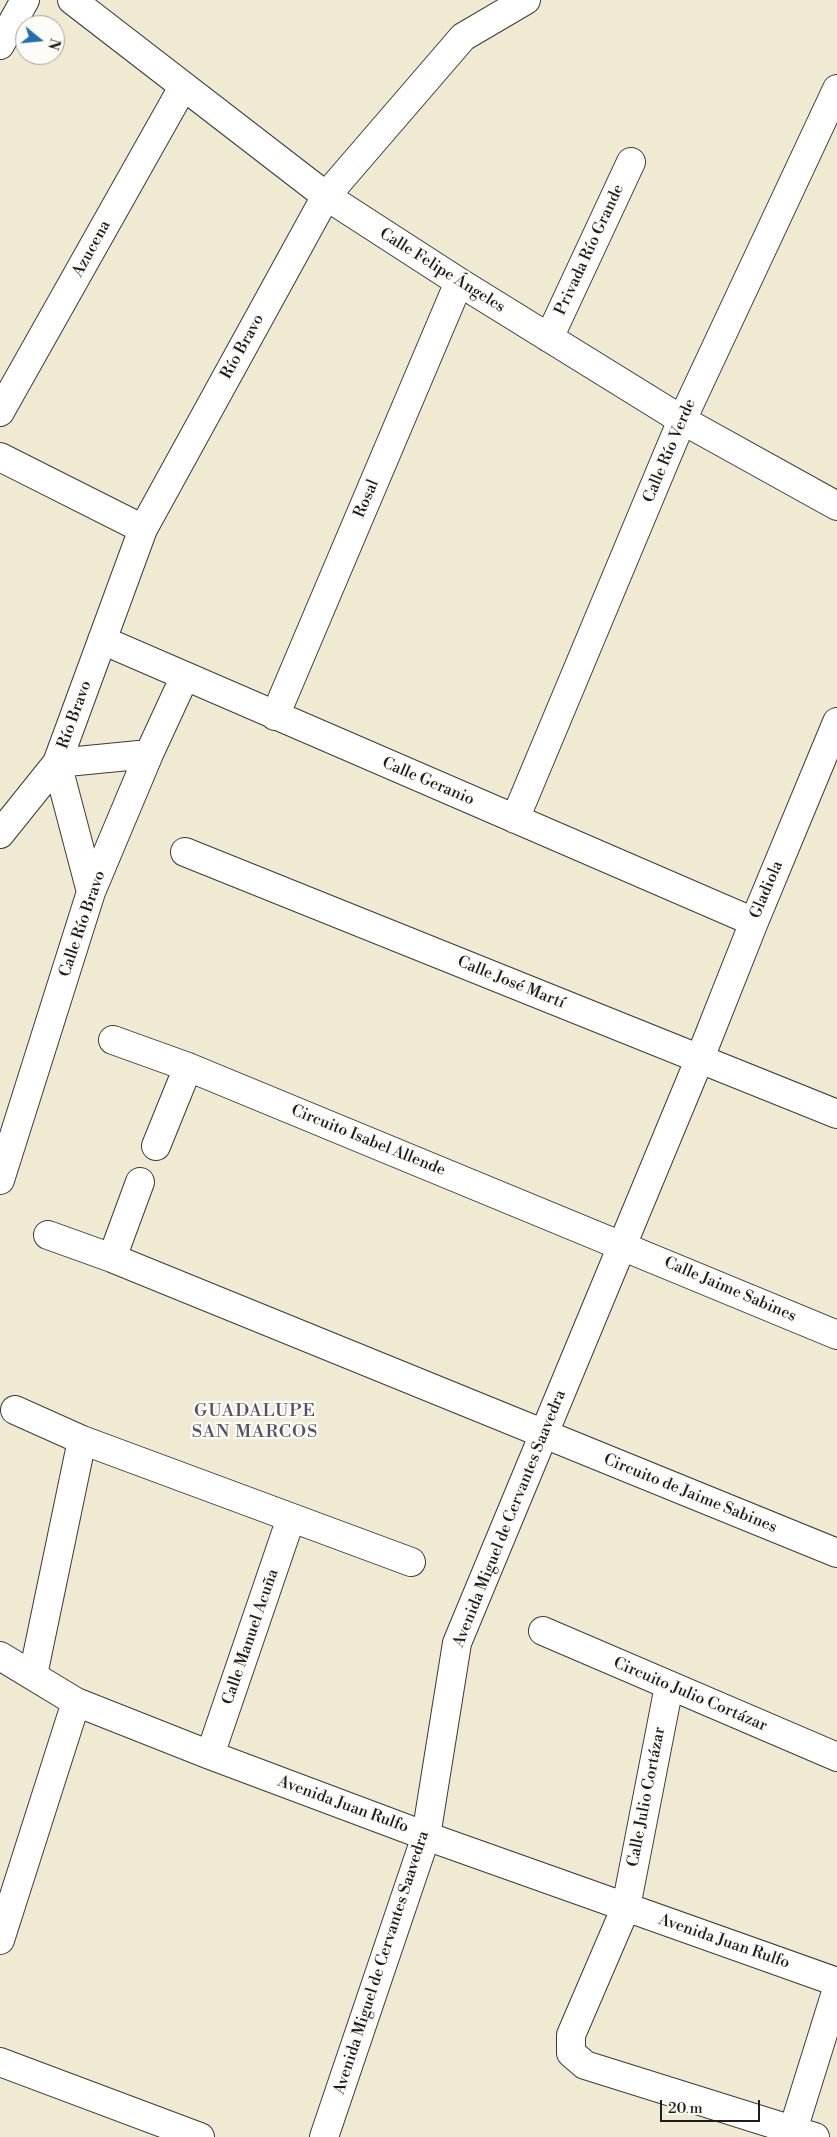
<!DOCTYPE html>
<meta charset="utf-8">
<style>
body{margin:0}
#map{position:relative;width:837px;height:2137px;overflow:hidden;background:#efead1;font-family:"Libre Bodoni",serif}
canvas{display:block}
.north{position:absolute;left:15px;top:15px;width:50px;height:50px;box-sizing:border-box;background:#fdfcf7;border:1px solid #a3a29f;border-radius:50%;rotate:107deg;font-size:14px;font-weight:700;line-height:20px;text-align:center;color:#1c1c1c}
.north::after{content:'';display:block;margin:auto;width:18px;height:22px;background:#1f6fb2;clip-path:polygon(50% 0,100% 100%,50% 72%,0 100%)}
.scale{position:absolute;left:660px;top:2100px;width:100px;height:22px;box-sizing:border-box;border:2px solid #1c1c1c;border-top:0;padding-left:6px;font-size:15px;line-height:18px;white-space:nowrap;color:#1c1c1c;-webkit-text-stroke:4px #fdfcf7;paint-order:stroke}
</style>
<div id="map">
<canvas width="837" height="2137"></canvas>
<div class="north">N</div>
<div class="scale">20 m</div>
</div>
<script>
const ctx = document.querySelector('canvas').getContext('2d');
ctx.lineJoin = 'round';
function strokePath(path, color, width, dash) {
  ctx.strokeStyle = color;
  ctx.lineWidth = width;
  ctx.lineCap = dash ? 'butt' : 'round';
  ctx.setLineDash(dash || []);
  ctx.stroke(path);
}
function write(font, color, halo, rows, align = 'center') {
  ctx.font = font + ' "Libre Bodoni",serif';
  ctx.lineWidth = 4.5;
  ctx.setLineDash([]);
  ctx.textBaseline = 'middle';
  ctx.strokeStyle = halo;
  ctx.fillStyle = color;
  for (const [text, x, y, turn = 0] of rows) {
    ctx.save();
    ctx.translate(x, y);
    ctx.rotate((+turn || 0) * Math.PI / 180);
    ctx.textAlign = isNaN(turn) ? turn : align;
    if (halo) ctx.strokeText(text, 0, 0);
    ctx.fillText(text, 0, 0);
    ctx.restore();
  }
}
const street = new Path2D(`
 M72 0 326 196 459 282 682 420 837 506
 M0 45 25 0
 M549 338 631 162
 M0 412 183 87
 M0 457 143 529
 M102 640 754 922
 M275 716 459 282
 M57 763 91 892
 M57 763 149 754
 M515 819 682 420 837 89
 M0 834 57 763 143 529 326 196 463 37 526 0
 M185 852 837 1114
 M113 1040 188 1067 837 1335
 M156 1146 188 1067
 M0 1180 91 892 149 754 185 676
 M48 1235 112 1258 837 1553
 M112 1258 140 1182
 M15 1410 82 1440 411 1562
 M543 1631 837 1757
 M0 1656 76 1702 210 1755 426 1836 837 1982
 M33 1675 82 1440
 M669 1686 626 1907 571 2035V2053L585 2065 815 2137
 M210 1755 291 1518
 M0 1940 76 1702
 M0 2062 200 2137
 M793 2130 837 1989
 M324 2137 426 1836 457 1643 700 1058 754 922 837 722`);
const streetNames = [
 ["Azucena",92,249,-61],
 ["Privada Río Grande",590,250,-65],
 ["Calle Felipe Ángeles",442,271,32],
 ["Río Bravo",243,347,-61],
 ["Calle Río Verde",670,451,-67],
 ["Rosal",367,499,-67],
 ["Río Bravo",75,715,-70],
 ["Calle Geranio",428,782,23],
 ["Gladiola",767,890,-67],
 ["Calle Río Bravo",83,924,-71],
 ["Calle José Martí",511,983,22],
 ["Circuito Isabel Allende",368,1141,22],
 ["Calle Jaime Sabines",730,1290,23],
 ["Circuito de Jaime Sabines",690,1494,22],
 ["Avenida Miguel de Cervantes Saavedra",510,1519,-68],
 ["Calle Manuel Acuña",251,1637,-71],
 ["Circuito Julio Cortázar",690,1695,23],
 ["Calle Julio Cortázar",647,1797,-79],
 ["Avenida Juan Rulfo",343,1805,20],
 ["Avenida Juan Rulfo",724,1942,19],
 ["Avenida Miguel de Cervantes Saavedra",382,1963,-72]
];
const neighbourhoodNames = [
 ["GUADALUPE",255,1412],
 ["SAN MARCOS",255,1433]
];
strokePath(street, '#3c3b37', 30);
strokePath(street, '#fff', 28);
write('16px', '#1c1c1c', '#fdfcf7', streetNames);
ctx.letterSpacing = '1px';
write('18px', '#554e65', '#fdfcf7', neighbourhoodNames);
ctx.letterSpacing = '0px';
</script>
